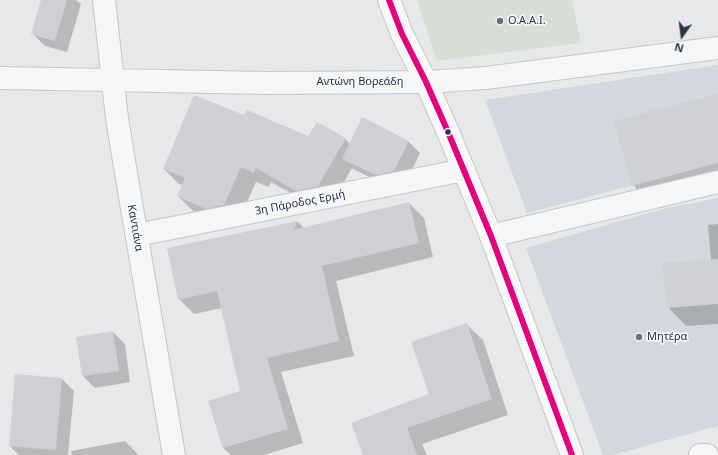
<!DOCTYPE html>
<meta charset="utf-8">
<style>
body{margin:0}
#map{position:relative;width:718px;height:455px;overflow:hidden;background:#e6e8ea;font-family:"Noto Sans",sans-serif}
canvas{display:block}
.north{position:absolute;left:662px;top:16px;width:40px;height:40px;-webkit-text-stroke:3px #f4f6f9;paint-order:stroke;rotate:194deg;font-size:11px;font-weight:700;line-height:16px;text-align:center;color:#2b3445}
.north::after{content:'';display:block;margin:auto;width:14px;height:18px;background:#2b3445;clip-path:polygon(50% 0,100% 100%,50% 72%,0 100%)}
</style>
<div id="map">
<canvas width="718" height="455"></canvas>
<div class="north">N</div>
</div>
<script>
const ctx = document.querySelector('canvas').getContext('2d');
ctx.lineJoin = 'round';
function fillPath(path, color) {
  ctx.fillStyle = color;
  ctx.fill(path, 'evenodd');
}
function strokePath(path, color, width, dash) {
  ctx.strokeStyle = color;
  ctx.lineWidth = width;
  ctx.lineCap = dash ? 'butt' : 'round';
  ctx.setLineDash(dash || []);
  ctx.stroke(path);
}
function write(font, color, halo, rows, align = 'center') {
  ctx.font = font + ' "Noto Sans",sans-serif';
  ctx.lineWidth = 3.5;
  ctx.setLineDash([]);
  ctx.textBaseline = 'middle';
  ctx.strokeStyle = halo;
  ctx.fillStyle = color;
  for (const [text, x, y, turn = 0] of rows) {
    ctx.save();
    ctx.translate(x, y);
    ctx.rotate((+turn || 0) * Math.PI / 180);
    ctx.textAlign = isNaN(turn) ? turn : align;
    if (halo) ctx.strokeText(text, 0, 0);
    ctx.fillText(text, 0, 0);
    ctx.restore();
  }
}
const built = new Path2D(`
 M718 65V163L527 213 485 100Z
 M718 198V426L613 455H603L526 248 663 209Z`);
const green = new Path2D(`
 M417 0H572L581 43 437 61Z`);
const shadow = new Path2D(`
 M42 0H76L81 4 67 52 45 46 33 34Z
 M718 95V187L651 204 633 185Z
 M245 117 309 137 345 139 350 144 408 141 420 153 406 183 388 186 355 170 352 168 333 201 312 205 271 182 269 187 256 182 239 220 222 223 193 211 178 196 183 185 179 184 164 169Z
 M409 203 424 218 433 257 336 281 354 356 281 372 303 443 264 455H231L223 448 209 402 241 392 222 308 194 314 179 299 168 249 298 222 304 228Z
 M718 224V324L686 326 668 307 711 260 708 225Z
 M466 324 483 340 508 415 422 444 427 455H364L430 394Z
 M113 332 125 344 130 382 95 388 83 376Z
 M62 379 74 391 68 455H19L10 446Z
 M125 441 137 453 138 455H72L71 451Z`);
const building = new Path2D(`
 M41 0H67L55 41 31 34Z
 M718 94V163L632 186 614 121Z
 M194 95 244 115 247 110 308 136 317 122 346 138 318 186 296 191 256 168 254 173 241 167 224 205 206 209 177 196 185 178 163 169Z
 M362 117 409 141 394 171 376 175 342 159Z
 M409 202 419 243 322 266 339 341 267 358 288 429 223 448 208 401 240 391 217 291 178 300 167 248 298 221 293 230Z
 M718 259V304L667 308 662 263Z
 M467 323 492 399 407 428 417 455H363L351 423 429 394 411 342Z
 M113 331 119 371 82 376 76 337Z
 M15 374 62 378 56 450 9 446Z`);
const street = new Path2D(`
 M104 0 117 118 125 167 174 455
 M0 78 268 83 426 82 486 78 718 48
 M137 235 464 170
 M491 236 718 182
 M700 455H707`);
const secondary = new Path2D(`
 M389 0 402 34 426 82 448 132 491 236 572 455`);
const bus1 = new Path2D(`
 M389 0 402 34 426 82 448 132 491 236 572 455`);
const markers = [
 [500,21,4,"#6c737f"],
 [448,132,3.5,"#2b3445"],
 [639,337,4,"#6c737f"]
];
const poiNames = [
 ["Ο.Α.Α.Ι.",508,21],
 ["Μητέρα",647,337]
];
const streetNames = [
 ["Αντώνη Βορεάδη",360,82],
 ["3η Πάροδος Ερμή",300,203,-11],
 ["Καντιάνα",135,228,80]
];
fillPath(built, '#d4d7dd');
fillPath(green, '#d6ded6');
fillPath(shadow, '#0003');
fillPath(building, '#ced0d3');
strokePath(street, '#c4c6c8', 24);
strokePath(secondary, '#c4c6c8', 24);
strokePath(street, '#f5f6f7', 22);
strokePath(secondary, '#f8f8f8', 22);
strokePath(bus1, '#e5007d', 6);
for (const [x, y, r, color] of markers) {
  const dot = new Path2D();
  dot.arc(x, y, r, 0, 2 * Math.PI);
  ctx.fillStyle = color;
  ctx.fill(dot);
  strokePath(dot, '#f4f6f9', 1.5);
}
write('11px', '#2b3445', '#f4f6f9', poiNames, 'left');
write('11px', '#2b3445', '#f4f6f9', streetNames);
</script>
